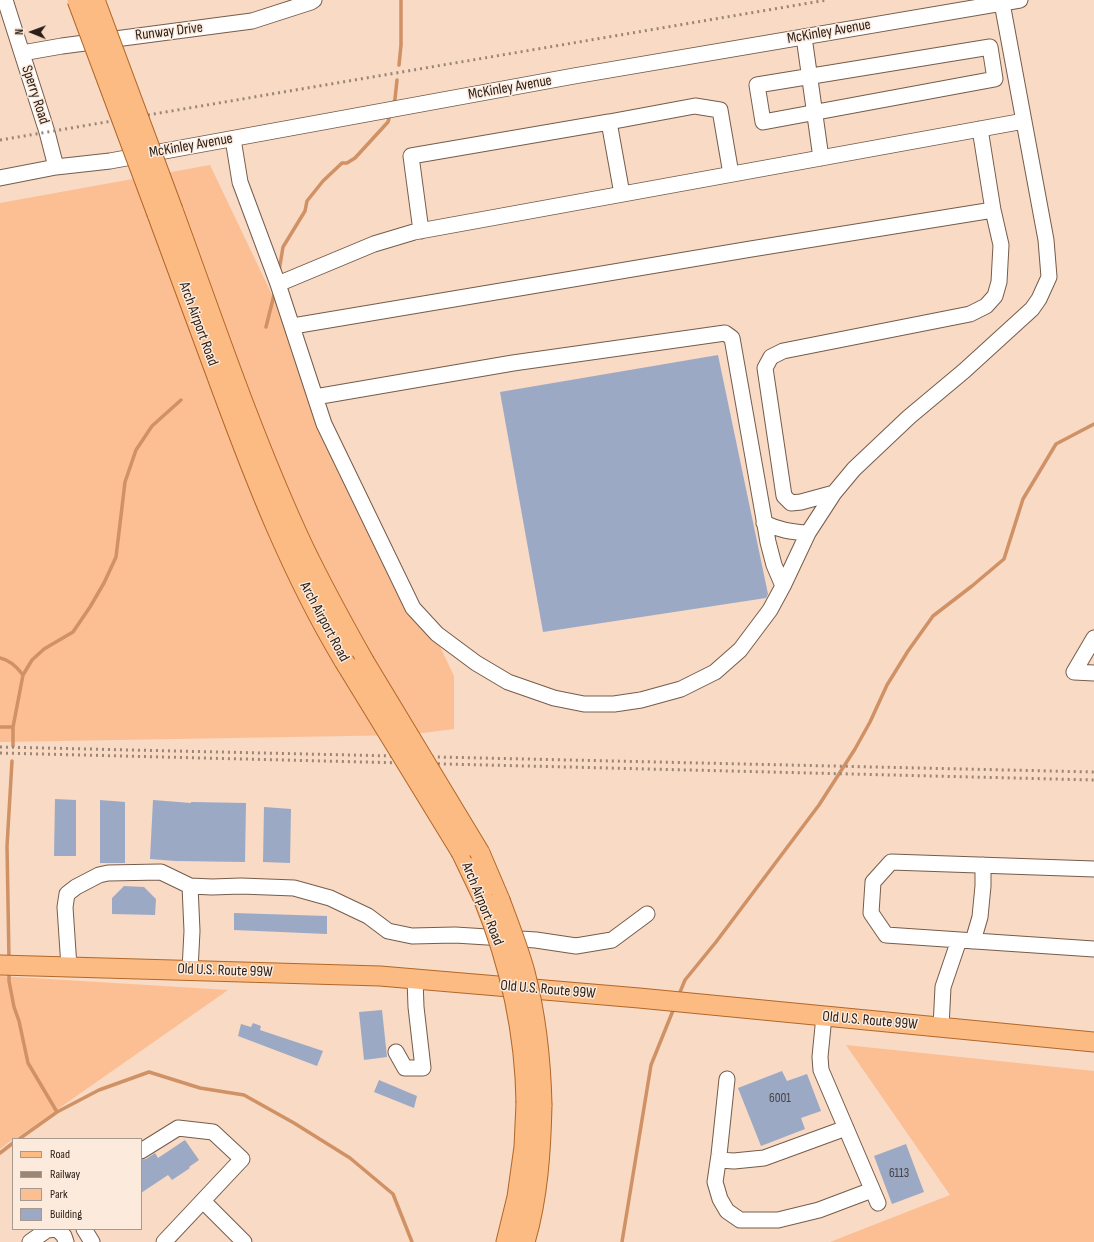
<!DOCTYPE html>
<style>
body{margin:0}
#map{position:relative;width:1094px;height:1242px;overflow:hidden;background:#f8dac5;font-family:"Sofia Sans Condensed",sans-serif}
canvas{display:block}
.legend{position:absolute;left:12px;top:1138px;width:130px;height:92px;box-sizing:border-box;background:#fceadd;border:1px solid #a8998e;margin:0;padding:5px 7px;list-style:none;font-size:12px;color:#2b2018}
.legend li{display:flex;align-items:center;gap:8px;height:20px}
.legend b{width:20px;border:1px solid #a8998e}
.north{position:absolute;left:12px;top:12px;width:40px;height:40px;-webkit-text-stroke:3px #fceadd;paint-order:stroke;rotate:271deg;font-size:11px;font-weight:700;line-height:16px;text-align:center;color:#2b2018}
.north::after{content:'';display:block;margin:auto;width:14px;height:18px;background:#2b2018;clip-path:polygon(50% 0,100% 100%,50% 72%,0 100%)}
</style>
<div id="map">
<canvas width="1094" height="1242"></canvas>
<ul class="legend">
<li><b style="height:5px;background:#fcbb83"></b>Road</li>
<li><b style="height:5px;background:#9b8676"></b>Railway</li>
<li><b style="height:11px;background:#fcbe93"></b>Park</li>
<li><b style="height:11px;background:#9ca9c5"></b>Building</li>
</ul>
<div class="north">N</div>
</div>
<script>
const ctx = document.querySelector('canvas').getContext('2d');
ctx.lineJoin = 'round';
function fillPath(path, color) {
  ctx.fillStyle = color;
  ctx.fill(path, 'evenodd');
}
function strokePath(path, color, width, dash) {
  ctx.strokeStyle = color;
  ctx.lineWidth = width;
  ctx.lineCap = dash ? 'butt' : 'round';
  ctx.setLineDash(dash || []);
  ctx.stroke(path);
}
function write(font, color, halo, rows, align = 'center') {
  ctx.font = font + ' "Sofia Sans Condensed",sans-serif';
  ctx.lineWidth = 3;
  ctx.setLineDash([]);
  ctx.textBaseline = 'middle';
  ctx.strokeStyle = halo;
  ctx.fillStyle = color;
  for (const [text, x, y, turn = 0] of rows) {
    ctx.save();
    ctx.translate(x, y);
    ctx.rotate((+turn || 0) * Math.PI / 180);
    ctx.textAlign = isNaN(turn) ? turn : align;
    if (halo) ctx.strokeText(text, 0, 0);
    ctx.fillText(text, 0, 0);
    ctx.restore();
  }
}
const green = new Path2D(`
 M210 165 454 676V729L406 735 0 742V203Z
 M0 976 228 990 15 1139H13L0 1149Z
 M846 1045 1094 1071V1242H830L950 1195Z`);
const stream = new Path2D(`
 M399 65 401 45V0
 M393 105 395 99 397 80
 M279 271 283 247 305 211 307 201 323 181 342 163H347L355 158 388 122 390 115
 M266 327 275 291
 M0 658C10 660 17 667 23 675
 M0 727H13
 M13 746V727L23 675 32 660 44 649 73 632 90 607 104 583 116 557 125 482 136 450 152 426 181 400
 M9 960 7 846 12 761
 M9 970V981L14 1007 19 1021 28 1063 57 1112
 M678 997 685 980 716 942 819 805 855 749 870 722 887 685 908 651 933 616 972 586 1004 559 1023 499 1056 444 1094 424
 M19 1139 57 1112 99 1090 149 1072 200 1088 244 1095 294 1123 350 1158 393 1194 412 1242
 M0 1153 13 1143
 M622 1242 651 1065 674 1008`);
const building = new Path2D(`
 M718 355 768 594 766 598 543 632 500 392Z
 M55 799 76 800V856H54Z
 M100 800 125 802V863H100Z
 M153 800 191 803V802L246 803 245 862 175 861 150 859Z
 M264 807 291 809 290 863 263 862Z
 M124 886 144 887 156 899 155 915 112 914V898Z
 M234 913 327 916V934L234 930Z
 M382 1010 387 1057 364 1060 359 1012Z
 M253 1023 261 1026 260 1030 323 1051 317 1066 238 1036 241 1024 251 1027Z
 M782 1071 787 1081 807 1074 821 1111 801 1118 805 1129 761 1146 738 1088Z
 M379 1080 417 1096 414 1108 374 1092Z
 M185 1140 199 1160 189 1167 190 1168 172 1180 168 1175 141 1193V1160L146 1159 155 1153 158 1158Z
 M906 1144 924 1192 892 1204 874 1156Z`);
const minor = new Path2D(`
 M5 0 47 132 56 167
 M804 37 821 158
 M990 47 995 79 763 122 757 85Z
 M22 53 62 46 252 21 311 2 314 0
 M233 139 240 182 278 284 324 424 413 608 437 634 476 663 508 682 554 698 584 704H614L641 700 681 689 715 672 740 650 770 610 783 586 808 533 834 493 854 469 909 417 964 371 1032 309 1039 299 1049 277 1046 240 1002 3
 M0 178 56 167 110 161 574 76 1020 0
 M622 194 609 122 695 106 720 110 731 174
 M421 231 411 156 609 122
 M278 284 374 244 414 232 1024 121
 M293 326 751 249 993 210 980 129
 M315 397 513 363 725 333 732 338 768 542 774 565 783 586
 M834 493 801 502 791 503 784 496 765 368 771 357 783 351 970 314 986 306 995 296 999 282 1001 245 993 210
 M764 523C779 530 791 532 808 533
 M1094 638 1074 672 1094 673
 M1094 869 891 862 873 882 871 913 886 935 1094 949
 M973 941 980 917 983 886V865
 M69 967 65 907 67 894 76 887 99 875 108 873 161 872 190 886 212 887 241 886 294 888 330 898 368 916 388 931 412 936 455 935 536 940 576 946 612 940 647 914
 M190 970 192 931 190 886
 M824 1016 820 1057 821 1070 878 1203
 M941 1027 943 987 959 940
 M396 1052 405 1068H423L416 1007 415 979
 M727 1079 719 1155 715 1182 720 1199 727 1211 740 1220H778L819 1210 872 1190
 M141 1151 178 1128 213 1132 242 1159 164 1242
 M719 1160 734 1161 764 1158 846 1128
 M203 1201 244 1242
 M84 1229 92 1242
 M30 1242 47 1230 57 1229 64 1236 66 1242`);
const major = new Path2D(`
 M173 210C213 319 250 430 298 535 318 579 341 620 364 661
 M157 214C178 270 198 326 219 382 254 477 291 573 344 661
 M461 852 483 898
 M480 853 500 900
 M0 965 380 976 639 998 1094 1042
 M506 1242 517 1197 524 1147 526 1103
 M525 1242C538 1198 541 1151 542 1105`);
const rail = new Path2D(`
 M0 140 827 0
 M0 747 1094 772
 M0 753 1094 780`);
const majorBridge = new Path2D(`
 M77 0 157 214
 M95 0 173 210
 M344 661 461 852
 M364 661 480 853
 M483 898C510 964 525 1032 526 1103
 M500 900C509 924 518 947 525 972 536 1015 541 1060 542 1105`);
const numberNames = [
 ["6001",780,1099],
 ["6113",899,1174]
];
const streetNames = [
 ["Runway Drive",169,32,-7],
 ["McKinley Avenue",829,32,-10],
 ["McKinley Avenue",510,88,-10],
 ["Sperry Road",35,95,72],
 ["McKinley Avenue",191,146,-10],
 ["Arch Airport Road",198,324,70],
 ["Arch Airport Road",324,622,62],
 ["Arch Airport Road",482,904,68],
 ["Old U.S. Route 99W",225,971,2],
 ["Old U.S. Route 99W",548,990,5],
 ["Old U.S. Route 99W",870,1021,5]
];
fillPath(green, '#fcbe93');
strokePath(stream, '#d09165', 3.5);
fillPath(building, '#9ca9c5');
strokePath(minor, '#765c4a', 17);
strokePath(major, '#b26728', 21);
strokePath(minor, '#fff', 15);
strokePath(major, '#fcbb83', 19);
strokePath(rail, '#9b8676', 3, [2, 4]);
strokePath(majorBridge, '#b26728', 21, []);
strokePath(majorBridge, '#fcbb83', 19);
write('13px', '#474243', null, numberNames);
write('15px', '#2b2018', '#fceadd', streetNames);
</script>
